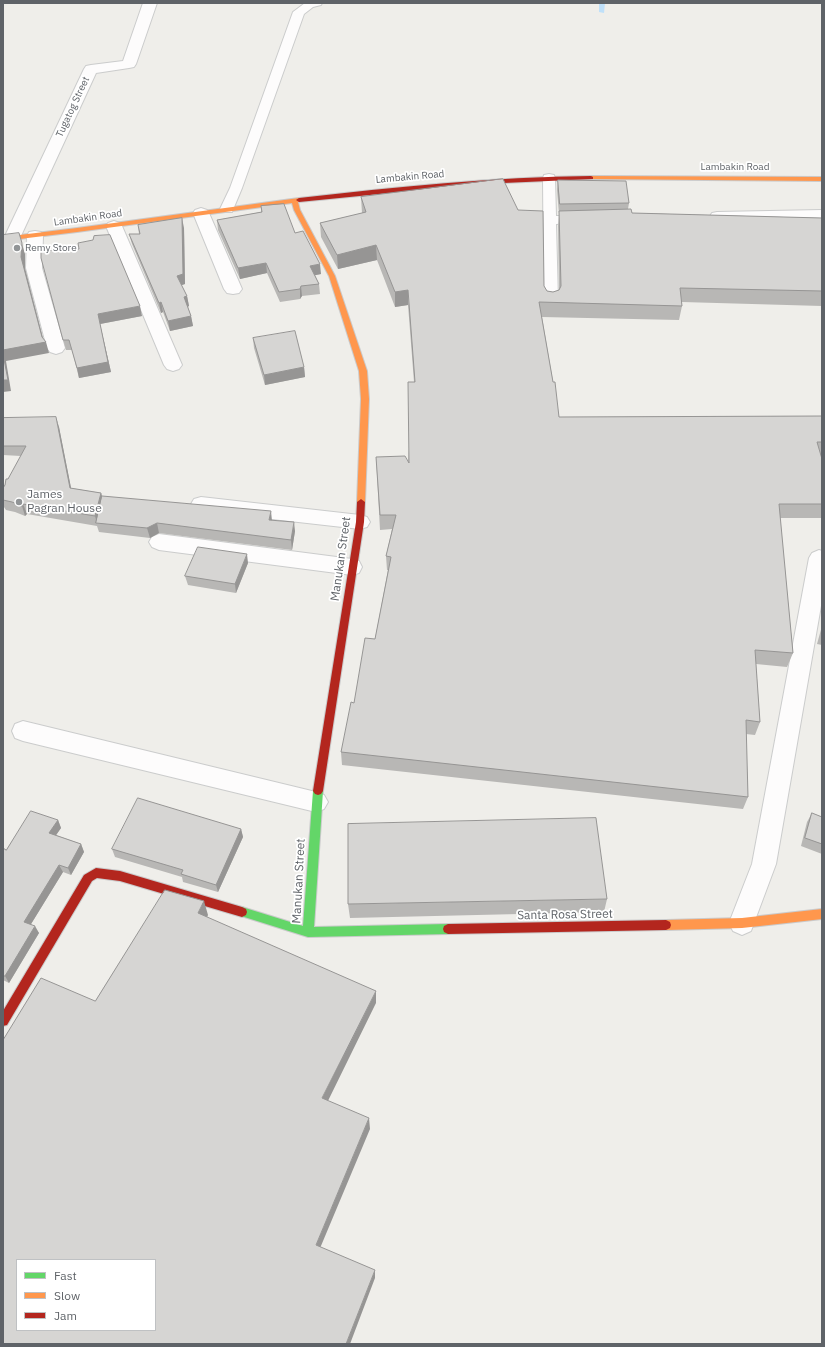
<!DOCTYPE html>
<style>
body{margin:0}
#map{position:relative;width:825px;height:1347px;overflow:hidden;background:#efeeea;font-family:"IBM Plex Sans",sans-serif}
canvas{display:block}
.frame{position:absolute;inset:0;border:4px solid #5f6368;pointer-events:none}
.legend{position:absolute;left:16px;top:1259px;width:140px;height:72px;box-sizing:border-box;background:#fff;border:1px solid #bfc1c3;margin:0;padding:5px 7px;list-style:none;font-size:12px;color:#5f6368}
.legend li{display:flex;align-items:center;gap:8px;height:20px}
.legend b{width:20px;border:1px solid #bfc1c3}
</style>
<div id="map">
<canvas width="825" height="1347"></canvas>
<div class="frame"></div>
<ul class="legend">
<li><b style="height:5px;background:#63d668"></b>Fast</li>
<li><b style="height:5px;background:#ff974d"></b>Slow</li>
<li><b style="height:5px;background:#b3261e"></b>Jam</li>
</ul>
</div>
<script>
const ctx = document.querySelector('canvas').getContext('2d');
ctx.lineJoin = 'round';
function fillPath(path, color) {
  ctx.fillStyle = color;
  ctx.fill(path, 'evenodd');
}
function strokePath(path, color, width, dash) {
  ctx.strokeStyle = color;
  ctx.lineWidth = width;
  ctx.lineCap = dash ? 'butt' : 'round';
  ctx.setLineDash(dash || []);
  ctx.stroke(path);
}
function write(font, color, halo, rows, align = 'center') {
  ctx.font = font + ' "IBM Plex Sans",sans-serif';
  ctx.lineWidth = 3.5;
  ctx.setLineDash([]);
  ctx.textBaseline = 'middle';
  ctx.strokeStyle = halo;
  ctx.fillStyle = color;
  for (const [text, x, y, turn = 0] of rows) {
    ctx.save();
    ctx.translate(x, y);
    ctx.rotate((+turn || 0) * Math.PI / 180);
    ctx.textAlign = isNaN(turn) ? turn : align;
    if (halo) ctx.strokeText(text, 0, 0);
    ctx.fillText(text, 0, 0);
    ctx.restore();
  }
}
const stream = new Path2D(`
 M599 3H605L604 13 599 12Z`);
const lane = new Path2D(`
 M305 3H322L321 5 313 7 304 14 242 188 232 212H222L220 209 230 188 293 12Z
 M549 174 554 175 555 178 556 216H588L590 219 588 222 556 224 558 301 556 304 551 305 546 304 544 301 543 178 544 175Z
 M822 210V218L717 220 712 219 710 216 712 213 717 212Z`);
const street = new Path2D(`
 M143 3H157L136 64 134 67 129 68 96 73 20 238 18 242 12 243 6 242 4 238 84 69 86 66 91 65 123 61Z
 M201 208 207 210 209 213 242 289 239 293 233 294 227 293 224 289 193 213 195 210Z
 M114 221 120 223 122 226 182 365 179 369 173 371 167 369 164 365 106 226 108 223Z
 M35 231 41 232 43 236 42 268 65 348 62 352 56 354 50 352 47 348 26 268 27 236 29 232Z
 M201 497 360 515 367 517 370 522 367 527 360 529 201 511 194 509 191 504 194 499Z
 M159 534 352 559 359 561 362 567 359 573 352 575 159 550 152 547 149 542 152 537Z
 M819 550 822 551V600L776 864 751 931 742 935 733 931 729 923 752 864 809 558 812 553Z
 M23 721 316 792 324 795 328 802 324 809 316 812 23 741 15 738 12 731 15 724Z`);
const fast = new Path2D(`
 M318 787 321 788 323 791 314 927 448 924 452 926 453 929 452 932 448 934 308 937 238 915 237 912 238 909 242 907 303 926 313 791 315 788Z`);
const slow = new Path2D(`
 M591 176 822 177V181L589 179V177Z
 M299 198 302 200 298 202 300 210 335 276 367 371 369 399 365 502 361 505 357 502 361 399 359 371 329 276 294 210 292 203 77 232 3 241V237L77 228Z
 M822 909V919L742 928 666 930 662 928 661 925 662 922 666 920 742 918Z`);
const jam = new Path2D(`
 M591 176 593 177V179L481 184 299 202 296 200 299 198C396 187 493 177 591 176Z
 M361 499 365 502 364 522 323 791 321 794 318 795 315 794 313 791 356 522 357 502Z
 M96 868 120 871 242 907 246 909 247 912 246 915 242 917 120 881 97 878 92 881 7 1025 3 1026V1011L84 875Z
 M666 920 670 922 671 925 670 928 666 930 448 934 444 932 443 929 444 926 448 924Z`);
const wall = new Path2D(`
 M558 180 629 203 628 209 632 213 822 218V306L682 302V306L679 320 542 317 559 417 822 416V456H821L822 459V518H780L793 653 787 667 756 664 760 722 755 735 746 734 748 797 743 809 342 765 341 752 354 703 375 639 388 570H387L386 556 392 529 380 530 376 457 408 463 414 382 408 305 395 307 377 260 338 269 321 237 320 223 362 213 361 197 544 286 547 291 553 292 559 290 558 226 559 214 557 190Z
 M261 206 295 233 321 274 315 275 319 284 320 294 302 296 300 299 280 302 267 273 240 279 218 230 217 220 261 212Z
 M138 225 184 228 185 284 181 285 187 296 189 306 188 307 191 316 193 326 170 331 163 312 161 313 132 244 129 234H139Z
 M41 258 142 316 100 324 111 372 79 378 72 350H66Z
 M253 338 304 367 305 377 265 385 254 348Z
 M3 418 59 427 71 488 101 493 102 497 272 521 295 531 292 550 159 533 150 538 99 532 97 526 27 514 25 516 15 512 6 510 4 507 3 506V488L21 456 3 455Z
 M248 563 236 593 188 585 185 576Z
 M822 626V645L817 644Z
 M812 813 822 817V854L801 846 807 822Z
 M58 820 61 828 56 835 81 844 84 852 71 875 63 872 31 924 39 933 9 983 3 980V848L6 850Z
 M241 829 243 837 218 892 183 882 182 877 115 857 112 849Z
 M607 899 604 912 350 918 348 904Z`);
const shadedWall = new Path2D(`
 M182 218 184 228 185 284 179 286 177 276Z
 M19 233 25 254V268L44 342H46L49 353 6 361 11 391 3 392V350L21 257Z
 M376 245 377 260 338 269 337 255Z
 M266 263 267 273 240 279 238 268Z
 M320 264 321 274 311 276 310 266Z
 M301 286 302 296 300 299V289Z
 M408 290V305L395 307V292Z
 M187 296 189 306 186 307 184 297Z
 M161 302 163 312 161 313 159 303Z
 M140 306 142 316 100 324 111 372 79 378 77 368 98 314Z
 M191 316 193 326 170 331 168 321Z
 M304 367 305 377 265 385 264 375Z
 M56 417 59 427 73 498 70 488Z
 M101 493 104 502 97 523 95 516Z
 M23 504 27 514 25 516 22 506Z
 M271 511 272 521 269 520Z
 M294 522 295 531 292 550 291 540Z
 M157 523 159 533 150 538 147 528Z
 M247 554 248 563 236 593 235 584Z
 M58 820 61 828 52 841 49 833Z
 M241 829 243 837 218 892 216 885Z
 M81 844 84 852 71 875 68 868Z
 M59 865 63 872 28 929 24 922Z
 M204 901 208 915 203 927 198 913Z
 M35 926 39 933 9 983 5 976Z
 M376 991V1003L324 1109 322 1098Z
 M369 1118 370 1129 318 1253 316 1245Z
 M375 1270V1278L350 1344H346Z`);
const building = new Path2D(`
 M503 179 518 210 543 211 544 286 547 291 553 292 559 290 561 286 559 211 631 209 632 213 822 218V291L680 288 682 306 539 302 553 382H555L559 417 822 416V442H817L822 459V504H779L793 653 755 650 760 722 746 720 748 797 341 752 351 702 354 703 365 638 375 639 391 557 386 556 396 515H380L376 457 405 456 409 463 408 382H415L408 290 395 292 376 245 337 255 320 223 366 212 361 197Z
 M558 180 626 181 629 203 560 204Z
 M284 204 295 233 303 231 320 264 310 266 319 284 301 286 300 289 279 292 266 263 238 268 217 220 262 212 261 206Z
 M182 218 183 274 177 276 187 296 184 297 191 316 168 321 161 302 159 303 129 234H140L138 225Z
 M19 233 22 243 21 257 42 337 46 342 3 350V235Z
 M110 235 140 306 98 314 108 362 77 368 69 340H63L41 258V251L79 249 78 243 93 240 94 236Z
 M295 331 304 367 264 375 253 338Z
 M3 354 8 380H3Z
 M56 417 70 488 101 493 95 516 23 504 22 506 12 502 3 500V488L5 485 6 479H8L26 446H3V418Z
 M102 496 271 511 269 520 294 522 291 540 157 523 147 528 96 523Z
 M198 547 247 554 235 584 185 576Z
 M138 798 241 829 216 885 181 874 183 870 112 849Z
 M31 811 58 820 49 833 81 844 68 868 59 865 24 922 35 926 5 976H3V848L6 850Z
 M812 813 822 817V844L805 838Z
 M596 818 607 899 348 904V824Z
 M165 890 204 901 198 913 376 991 322 1098 369 1118 316 1245 375 1270 346 1344H3V1040L41 978 95 1001ZM17 1260H155V1330H17Z`);
const markers = [
 [17,248,4,"#919496"],
 [19,502,4,"#919496"]
];
const farStreetnames = [
 ["Tugatog Street",73,107,-65],
 ["Lambakin Road",735,167],
 ["Lambakin Road",410,177,-5],
 ["Lambakin Road",88,218,-8]
];
const farPoinames = [
 ["Remy Store",25,248]
];
const poiNames = [
 ["James",27,495],
 ["Pagran House",27,509]
];
const streetNames = [
 ["Manukan Street",341,559,-82],
 ["Manukan Street",299,881,-87],
 ["Santa Rosa Street",565,915,-1]
];
fillPath(stream, '#bfe0f9');
strokePath(lane, '#cbcccc', 2);
strokePath(street, '#cbcccc', 2);
strokePath(fast, '#cacacb', 2);
strokePath(slow, '#cacacb', 2);
strokePath(jam, '#cacacb', 2);
fillPath(lane, '#fdfcfc');
fillPath(street, '#fdfcfc');
fillPath(fast, '#63d668');
fillPath(slow, '#ff974d');
fillPath(jam, '#b3261e');
fillPath(wall, '#b8b7b5');
fillPath(shadedWall, '#969594');
fillPath(building, '#d6d5d3');
strokePath(building, '#969594', 1);
for (const [x, y, r, color] of markers) {
  const dot = new Path2D();
  dot.arc(x, y, r, 0, 2 * Math.PI);
  ctx.fillStyle = color;
  ctx.fill(dot);
  strokePath(dot, '#fff', 1.5);
}
write('10px', '#5f6368', '#fff', farStreetnames);
write('10px', '#5f6368', '#fff', farPoinames, 'left');
write('12px', '#5f6368', '#fff', poiNames, 'left');
write('12px', '#5f6368', '#fff', streetNames);
</script>
